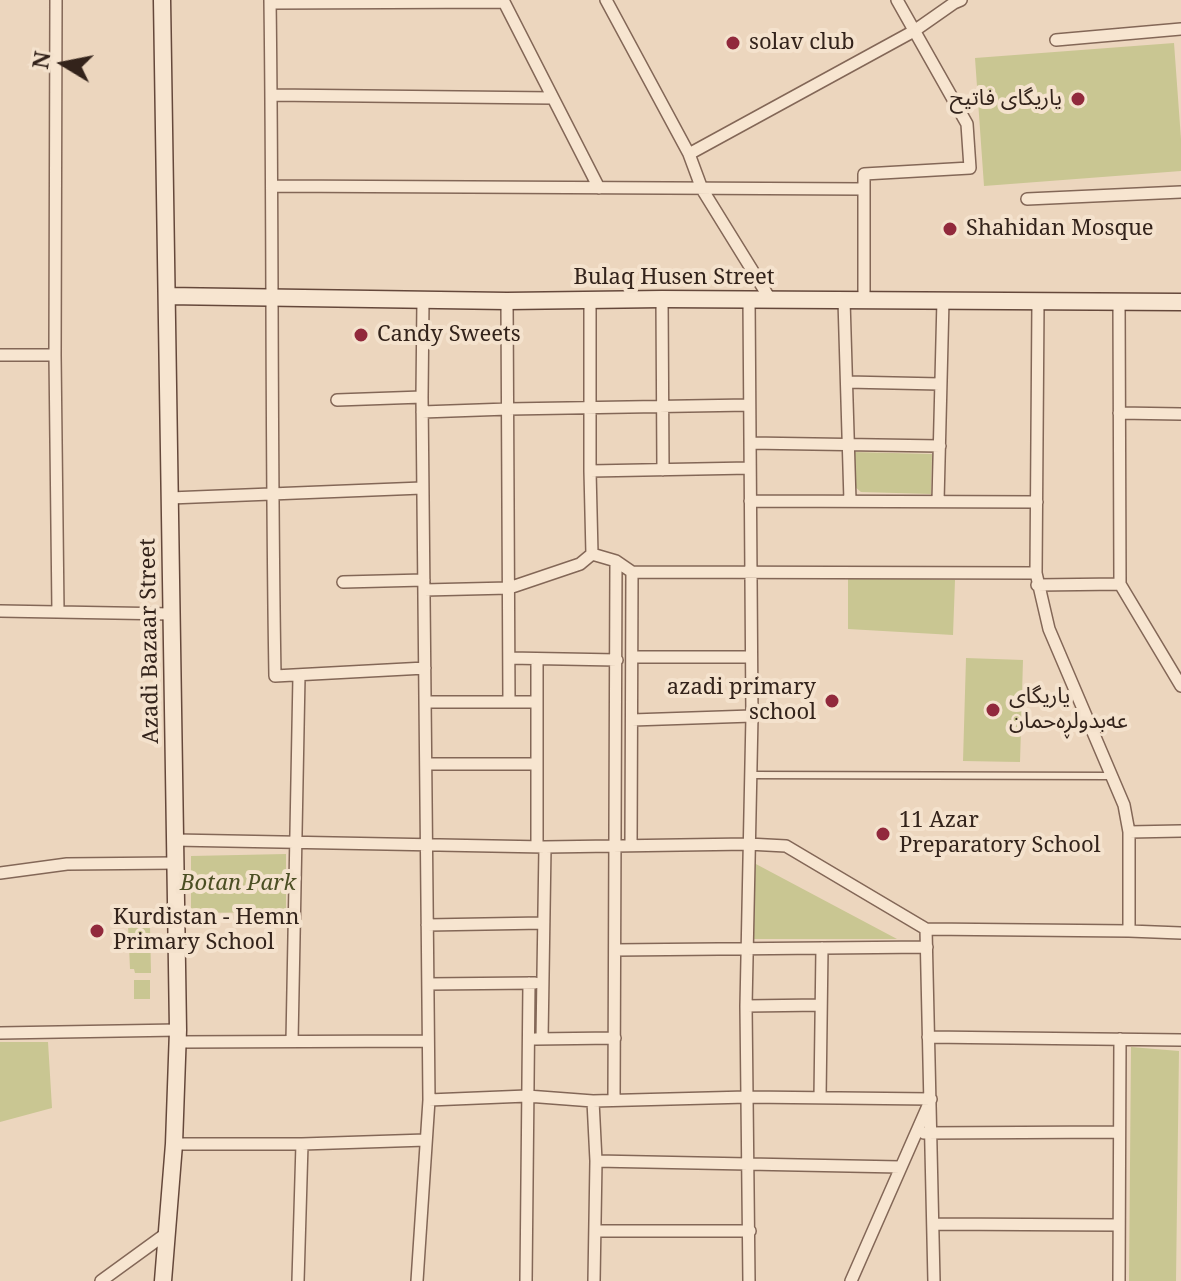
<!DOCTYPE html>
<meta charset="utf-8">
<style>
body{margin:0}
#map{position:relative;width:1181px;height:1281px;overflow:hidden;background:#ecd6be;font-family:"Noto Serif",serif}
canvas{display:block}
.north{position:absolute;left:24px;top:24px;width:80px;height:80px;-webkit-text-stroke:6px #f4e2cd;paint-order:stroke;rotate:280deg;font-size:22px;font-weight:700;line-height:32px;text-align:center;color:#33231b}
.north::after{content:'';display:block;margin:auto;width:28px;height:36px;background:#33231b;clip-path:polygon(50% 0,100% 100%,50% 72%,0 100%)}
</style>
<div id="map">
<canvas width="1181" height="1281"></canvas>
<div class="north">N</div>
</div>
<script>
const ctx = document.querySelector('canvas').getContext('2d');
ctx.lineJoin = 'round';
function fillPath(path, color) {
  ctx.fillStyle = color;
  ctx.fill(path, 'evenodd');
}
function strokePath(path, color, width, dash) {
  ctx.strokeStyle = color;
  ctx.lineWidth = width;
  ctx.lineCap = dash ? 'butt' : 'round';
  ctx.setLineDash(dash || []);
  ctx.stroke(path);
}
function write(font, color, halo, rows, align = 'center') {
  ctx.font = font + ' "Noto Serif","Noto Sans Arabic",serif';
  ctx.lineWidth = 8;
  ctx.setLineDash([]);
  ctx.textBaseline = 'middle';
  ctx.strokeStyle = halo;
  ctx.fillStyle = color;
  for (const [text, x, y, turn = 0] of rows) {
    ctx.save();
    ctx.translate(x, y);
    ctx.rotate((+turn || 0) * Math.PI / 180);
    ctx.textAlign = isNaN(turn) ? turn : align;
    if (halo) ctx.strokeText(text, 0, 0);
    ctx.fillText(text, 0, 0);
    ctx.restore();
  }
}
const green = new Path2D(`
 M1174 43 1181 139V171L984 186 975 58Z
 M853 452 932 454 931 494 861 492 854 486Z
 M848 577 955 580 953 635 848 629Z
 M966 658 1023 660 1020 762 963 761Z
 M286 854V912L191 913V856Z
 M754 863 897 939H754Z
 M128 925H150L151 973H135L134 969H130Z
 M134 980H150V999H134Z
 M0 1042H48L52 1108 0 1122Z
 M1131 1047 1179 1051 1176 1281H1129Z`);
const lane = new Path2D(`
 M751 775 1111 776`);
const street = new Path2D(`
 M56 0 55 355 58 612
 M270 0C273 225 271 451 275 676L425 668
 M503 0 599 188
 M606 0 689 154 702 189 770 299
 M270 3 504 2
 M1056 40 1181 29
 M271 95 553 98
 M689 154 914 31 954 3 961 0
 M272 186 864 189
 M1027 199 1181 192
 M662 299 663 470
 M749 299 752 716 746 1006 749 1281
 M844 300 850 501
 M864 300V174L970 168 967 124 897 0
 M507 301 509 702
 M590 301V471L592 554
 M1038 302 1036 573 1049 629 1124 805 1129 832V931
 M1119 302 1120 584 1181 686
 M0 355H55
 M847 382 940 384
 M337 400 422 397
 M422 412 508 409 749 405
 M1119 413 1181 414
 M750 443 940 446
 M590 471 750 468
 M170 498 422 488
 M750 501 1037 502
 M938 501 943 300
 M592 554 616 561 632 572 1036 573
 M343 582 424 580
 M1037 585 1120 584
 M424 590 509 588 580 564 592 554
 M0 611 172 614
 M632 657H751
 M509 658 617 660
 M425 702H537
 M632 720 752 716
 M426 764H537
 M1129 832 1181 831
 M175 840 545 847 748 844 786 846 926 929 1129 931 1181 933
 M537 845V659
 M631 845 632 572
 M0 873 67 864 176 863
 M427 925 543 923
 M926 929 934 1281
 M615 950 927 947
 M428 984 535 983
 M746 1006 821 1005
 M0 1033 178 1030
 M928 1037 1181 1040
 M535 1039 615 1038
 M542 1039 545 847
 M292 1041 299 676
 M178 1042 428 1041
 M820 1098 822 948
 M429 1100 527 1096 593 1101 747 1097 931 1099 851 1281
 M614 1100 616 561
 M593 1101 596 1161 594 1281
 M924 1133 1119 1132
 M174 1144H302L426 1140
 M596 1161 900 1167
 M933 1224 1119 1225
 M595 1231H750
 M101 1281 167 1233
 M298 1281 302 1144
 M417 1281 429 1100 422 397 423 300
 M526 1281 529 983
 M1119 1281 1120 1039`);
const secondary = new Path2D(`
 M162 0 178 1030 174 1144 163 1281
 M167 296 507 301 662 299 1181 302`);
const markers = [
 [733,43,8,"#91293c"],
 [1078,99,8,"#91293c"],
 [950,229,8,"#91293c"],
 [361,335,8,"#91293c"],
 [832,701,8,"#91293c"],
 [993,710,8,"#91293c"],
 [883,834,8,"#91293c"],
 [97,931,8,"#91293c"]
];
const poiNames = [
 ["solav club",749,43],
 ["یاریگای فاتیح",1062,99,"right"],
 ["Shahidan Mosque",966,229],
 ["Candy Sweets",377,335],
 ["azadi primary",816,688,"right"],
 ["school",816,713,"right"],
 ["یاریگای",1009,697],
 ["عەبدولڕەحمان",1009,722],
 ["11 Azar",899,821],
 ["Preparatory School",899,846],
 ["Kurdistan - Hemn",113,918],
 ["Primary School",113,943]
];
const streetNames = [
 ["Bulaq Husen Street",674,278],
 ["Azadi Bazaar Street",150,641,-91]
];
const parkNames = [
 ["Botan Park",238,884]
];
fillPath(green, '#c9c692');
strokePath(lane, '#836757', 9);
strokePath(street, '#836757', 14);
strokePath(secondary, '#65483b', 19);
strokePath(lane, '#f7e5d0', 6);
strokePath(street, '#f7e5d0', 11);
strokePath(secondary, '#f7e5d0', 16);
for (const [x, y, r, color] of markers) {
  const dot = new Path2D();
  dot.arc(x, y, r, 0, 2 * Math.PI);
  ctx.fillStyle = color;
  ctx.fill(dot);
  strokePath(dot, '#f4e2cd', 3);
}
write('22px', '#33231b', '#f4e2cd', poiNames, 'left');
write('22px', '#33231b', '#f4e2cd', streetNames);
write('italic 22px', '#4b4f23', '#f4e2cd', parkNames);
</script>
